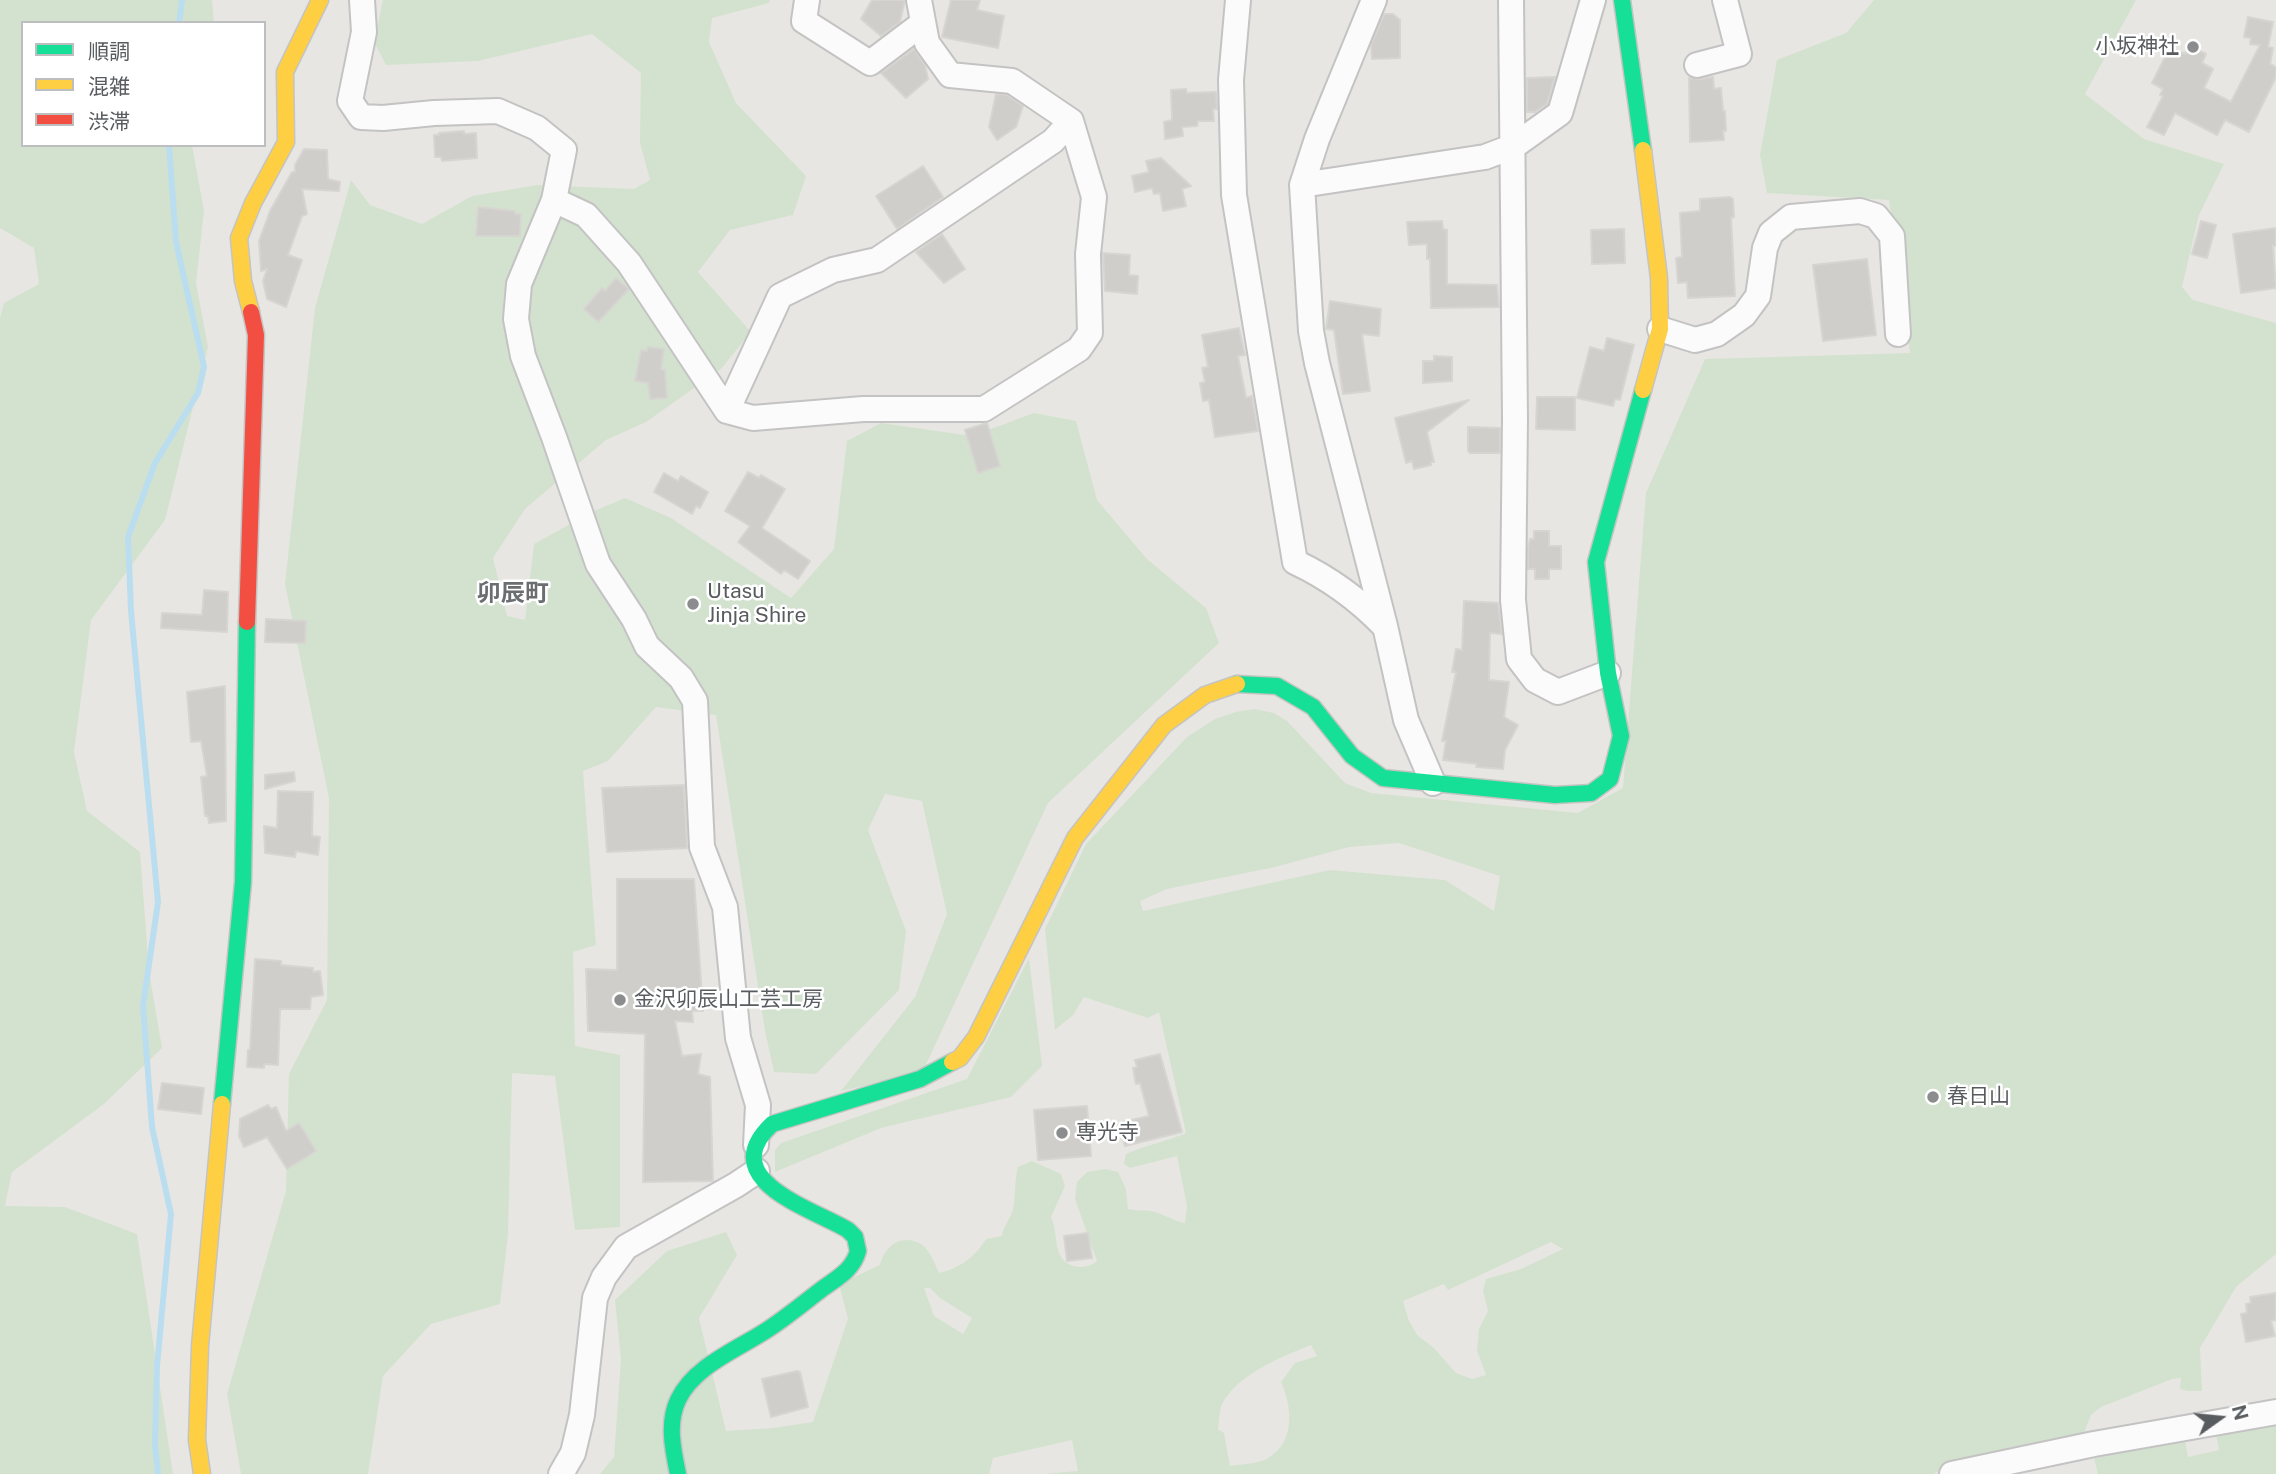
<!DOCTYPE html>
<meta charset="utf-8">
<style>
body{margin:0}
#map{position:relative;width:2276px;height:1474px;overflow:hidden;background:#e8e6e2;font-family:"Public Sans","Noto Sans JP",sans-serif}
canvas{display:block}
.legend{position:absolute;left:21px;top:21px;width:245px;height:126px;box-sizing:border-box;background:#fff;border:2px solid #bdbebf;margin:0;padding:9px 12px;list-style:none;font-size:21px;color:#595c5f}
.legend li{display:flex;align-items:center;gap:14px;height:35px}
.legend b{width:35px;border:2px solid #bdbebf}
.north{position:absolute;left:2185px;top:1383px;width:70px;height:70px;-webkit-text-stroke:5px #fff;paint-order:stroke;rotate:75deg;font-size:19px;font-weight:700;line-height:28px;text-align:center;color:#595c5f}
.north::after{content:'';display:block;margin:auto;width:24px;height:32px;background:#595c5f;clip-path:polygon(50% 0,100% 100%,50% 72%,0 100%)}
</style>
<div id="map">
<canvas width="2276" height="1474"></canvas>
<ul class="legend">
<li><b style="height:9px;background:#16e098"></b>順調</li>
<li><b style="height:9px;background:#ffcf43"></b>混雑</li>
<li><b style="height:9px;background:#f24e42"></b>渋滞</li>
</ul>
<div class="north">N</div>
</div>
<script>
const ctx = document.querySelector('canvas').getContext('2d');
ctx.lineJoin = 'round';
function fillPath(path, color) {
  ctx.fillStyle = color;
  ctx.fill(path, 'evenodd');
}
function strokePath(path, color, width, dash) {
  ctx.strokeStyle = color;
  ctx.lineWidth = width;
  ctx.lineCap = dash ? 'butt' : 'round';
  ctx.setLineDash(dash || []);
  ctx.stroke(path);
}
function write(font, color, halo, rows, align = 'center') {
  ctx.font = font + ' "Public Sans","Noto Sans JP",sans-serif';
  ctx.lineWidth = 5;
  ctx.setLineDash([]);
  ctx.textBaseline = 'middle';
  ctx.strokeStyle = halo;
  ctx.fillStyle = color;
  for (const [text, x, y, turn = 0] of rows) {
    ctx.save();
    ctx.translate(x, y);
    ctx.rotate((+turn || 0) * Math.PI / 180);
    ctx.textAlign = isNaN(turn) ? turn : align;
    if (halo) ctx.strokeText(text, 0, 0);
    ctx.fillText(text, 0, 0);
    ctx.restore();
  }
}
const green = new Path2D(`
 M0 0H212L214 23H23V145H192L204 211 196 283 208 347 165 520 91 620 74 752 87 811 140 852 149 971 162 1048 104 1104 12 1172 5 1206 65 1207 137 1234 173 1474H0V318L4 303 39 284 34 248 0 228Z
 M383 0H770L769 3 712 18 709 42 736 103 806 176 793 215 730 230 698 272 751 332 721 369 646 422 606 440 525 509 493 558 507 616 525 620 534 544 592 512 625 498 671 518 791 598 834 549 847 441 881 423 972 436 1034 413 1076 421 1097 500 1147 559 1206 608 1219 643 1048 803 922 1073 841 1091 915 997 947 914 922 801 885 794 868 830 906 931 899 990 816 1074 774 1072 765 1031 716 715 656 707 608 761 583 771 596 945 573 952 575 1046 620 1055V1227L575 1230 555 1076 512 1073 508 1234 500 1304 431 1324 383 1376 368 1474H241L227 1394 286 1191 289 1074 327 1000 329 798 285 584 315 308 351 180 370 205 422 224 472 196 537 185 634 189 650 180 640 143 641 73 592 34 478 61 386 65 374 42Z
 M1874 0H2136L2085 94 2144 139 2224 164 2199 215 2182 287 2193 300 2276 323V1254L2236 1287 2200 1348 2202 1391H2188L2180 1389 2181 1378 2172 1379 2101 1407 2091 1415 2084 1433 1949 1464 1934 1474H1043L1078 1471 1072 1440 993 1458 989 1474H600L614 1457 621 1360 615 1300 667 1251 726 1232 737 1255 699 1318 726 1431 773 1428 813 1422 848 1319 839 1284 880 1265C884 1246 902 1233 921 1244 930 1250 935 1264 939 1273 959 1269 976 1256 986 1239L1002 1236C1003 1226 1011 1218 1013 1209 1016 1195 1014 1181 1018 1167L1032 1161 1061 1174 1065 1186 1051 1217C1056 1228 1055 1238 1058 1250 1063 1268 1084 1272 1097 1261L1075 1199 1077 1182 1087 1172 1105 1169 1118 1172 1126 1189 1128 1209C1136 1211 1143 1210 1151 1211 1162 1213 1173 1221 1185 1223L1187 1206 1177 1156 1130 1168 1124 1164 1126 1154C1145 1145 1166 1142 1186 1133L1159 1012 1148 1018 1084 997 1073 1015 1055 1030 1045 929 1086 844 1187 737 1215 719 1236 712 1254 709 1274 713 1287 721 1345 783 1371 793 1578 813 1623 788 1646 493 1705 359 1910 353 1889 200 1767 193 1760 155 1777 60 1846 33ZM1399 843 1500 876 1494 911 1445 880 1330 870 1143 911 1140 901 1167 889 1275 867 1349 847ZM1551 1242 1563 1249 1521 1269 1486 1279 1483 1291 1488 1311 1479 1329 1477 1351 1486 1375 1472 1379 1456 1373 1434 1348 1417 1335 1409 1321 1403 1301 1444 1284 1448 1290ZM924 1288H930L940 1298 972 1318 963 1334 934 1316ZM1311 1345 1317 1356 1295 1363 1281 1382C1292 1407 1296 1441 1268 1458 1259 1464 1241 1464 1230 1466L1224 1433 1218 1429C1219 1423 1219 1414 1221 1407 1233 1376 1283 1356 1311 1345Z
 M1029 958 1042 1066 1011 1097 881 1128 775 1172V1150L781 1143 967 1079Z
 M2271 1425H2276V1474H2098L2094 1458 2185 1440 2188 1457 2219 1450 2216 1434Z`);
const stream = new Path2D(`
 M179 23 182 0
 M158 1474 155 1445 157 1366 171 1214 152 1127 143 1006 158 902 131 611 128 537 155 463 198 393 204 367 176 242 169 145`);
const building = new Path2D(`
 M872 0H905L900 22 881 36 861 19Z
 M951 0H980L977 10 1004 16 998 48 942 37Z
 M1384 14H1393L1400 20V58L1372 59 1371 45Z
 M2248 17 2273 22 2268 47 2273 48 2270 64 2276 67V77L2249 132 2225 120 2217 135 2175 113 2164 135 2147 127 2163 96 2160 95 2163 89 2152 83 2170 47 2185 54 2189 46 2206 54 2202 63 2213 69 2204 88 2231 102 2260 45 2250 44 2251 38 2244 37Z
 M914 49 925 65 928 79 906 98 881 73Z
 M1555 77 1547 104 1535 112H1527V78Z
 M1713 77 1714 89 1721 88 1723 111H1725L1726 131H1723L1724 140 1690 142 1689 78 1700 79Z
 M1186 89 1187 93 1216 92 1217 109H1213L1214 121H1198L1197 126 1182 127 1183 136 1165 139 1164 122 1172 120 1171 90Z
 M996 94 1007 95 1023 106 1016 127 997 140 989 127Z
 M464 131V134L476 133 477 158 442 161 441 157H435L434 135H439V133Z
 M304 149 327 150 328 179 340 182 339 191 302 189 307 214 302 216 288 255 302 260 286 307 267 299 263 281 267 269 261 271 259 241 270 211 292 172H295V165Z
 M1161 158 1191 186 1182 189 1186 206 1163 211 1160 193 1154 194 1152 188 1135 192 1132 176 1149 172 1146 161Z
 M923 166 943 197 897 229 876 196Z
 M1730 197 1733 199 1734 217 1731 218 1735 296 1688 298 1687 282 1678 283 1676 258 1682 257 1680 213 1700 211V199Z
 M478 207 515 211V214H521L520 236H476Z
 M1442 221 1443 229 1447 230V284L1497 285 1499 307 1431 308 1430 259H1427V244L1409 245 1407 222Z
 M2201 221 2216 225 2207 258 2192 254Z
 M2276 228V246H2273L2276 288 2241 293 2233 234Z
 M1624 229 1625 263 1592 264 1591 230Z
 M942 234 965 269 944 283 916 252Z
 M1103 253 1130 255 1129 275 1138 276 1137 294 1105 291Z
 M1867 259 1876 335 1823 341 1813 265Z
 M616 278 629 289 598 322 584 309 602 288 605 291Z
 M1330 301 1381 309 1379 336 1362 334 1370 391 1343 394 1334 330 1326 329Z
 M1239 328 1245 355 1238 356 1246 398 1252 396 1258 431 1215 437 1209 400 1203 401 1200 383 1205 382 1202 368 1208 367 1202 335Z
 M1607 338 1634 345 1620 400 1615 399 1613 406 1577 398 1590 347 1604 351Z
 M648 347 664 349 661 369 665 370 667 398 650 399 648 383 635 381 641 350 647 351Z
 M1434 356 1452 357V381L1423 383V361H1434Z
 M1537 397H1575V430L1536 429Z
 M1469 400 1427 432 1434 462H1431V465L1414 469 1412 461 1406 463 1395 418Z
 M987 423 1000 466 978 473 965 430Z
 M1468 427 1500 428V453H1470L1468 451Z
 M748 472 759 478 761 475 785 489 762 528 810 561 798 579 784 570 781 574 738 542 750 526 725 511Z
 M664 473 678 481 681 476 708 492 700 508 696 506 692 514 654 492Z
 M1534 531H1549V546H1561V569H1549V579H1535V569H1528V548L1530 539H1534Z
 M204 590 228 592 227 632 161 628 162 613 202 615Z
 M1464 601 1498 603 1502 634 1490 633 1489 680 1509 682 1504 717 1518 725 1505 750 1503 769 1476 767 1477 764 1443 760 1446 741H1442L1456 672H1452L1456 649 1462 650Z
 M266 619 306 621 305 643 265 642Z
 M225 686 226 821 209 823 208 816H205L201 777 207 776 201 741 191 742 187 692Z
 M294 772 295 781 265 789V775Z
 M684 785 687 848 607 852 602 788Z
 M278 791 313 792 312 836 320 837 318 855 296 851 295 857 265 853 264 826 277 828Z
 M617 879H694L703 1011H692L693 1022 675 1021 682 1056 701 1054 698 1074 710 1077 713 1181 643 1182 645 1034 588 1031 586 969 617 970Z
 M255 959 281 961V965L313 968V972L320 971 323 995 311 997 310 1009H280L278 1065 264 1064V1068L247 1067 248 1050H250Z
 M1160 1054 1182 1132 1125 1146 1118 1123 1149 1116 1140 1083 1136 1084 1133 1068 1137 1067 1135 1060Z
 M162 1083 204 1088 201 1114 158 1109Z
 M268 1105 271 1109 276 1107 286 1131 299 1123 316 1151 287 1169 267 1137 244 1147 239 1136 240 1119Z
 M1087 1106 1091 1156 1038 1160 1034 1110Z
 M1088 1233 1092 1258 1067 1261 1064 1236Z
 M2276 1293V1320L2271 1321 2275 1336 2246 1342 2241 1314 2247 1313 2246 1304 2251 1303 2250 1297Z
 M797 1371 800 1372 808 1407 771 1417 762 1379Z`);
const street = new Path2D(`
 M362 0 364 32 350 101 361 117 383 118 434 113 498 111 537 128 564 150 554 200 519 284 516 319 523 356 554 437 598 564 634 619 647 646 681 678 695 701 702 847 725 907 738 1038 758 1105 756 1145
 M807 0 804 21 870 63 923 23
 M919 0 927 43 950 75 1012 81 1071 121
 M1238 0 1231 80 1234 195 1295 562C1329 578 1358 599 1384 626
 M1374 0 1317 139 1302 185 1311 331 1317 363 1385 626 1406 720 1433 783
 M1511 0 1515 419 1513 600 1519 659 1535 680 1558 692 1608 673
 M1697 65 1739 54 1725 0
 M1302 185 1485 157 1514 146 1560 113 1593 0
 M554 200 586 215 629 263 727 411 753 418 863 409H984L1079 349 1090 333 1088 254 1094 197 1071 121
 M1660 329 1695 340 1717 334 1744 315 1758 296 1765 248 1771 233 1791 217 1860 211 1876 216 1892 236 1898 334
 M727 411 780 296 833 270 877 260 1053 141 1071 121
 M561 1474 573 1453 582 1415 595 1298 604 1277 626 1247 736 1185 757 1171
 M1952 1474 2094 1444 2276 1412`);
const fast = new Path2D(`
 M1622 0 1643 150
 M1237 684 1277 686 1313 707 1352 756 1383 778 1555 795 1591 793 1610 779 1621 736 1608 673 1596 562 1643 390
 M222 1104 243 882 247 622
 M678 1474C673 1450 667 1423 678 1400 694 1365 741 1348 770 1328 788 1316 805 1302 822 1289 837 1278 853 1270 858 1251L855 1237 848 1230C813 1209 713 1180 772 1124L920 1079 952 1062`);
const slow = new Path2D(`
 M1643 150 1659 278 1660 329 1643 390
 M251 312 243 281 239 238 253 203 286 142 285 72 320 0
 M952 1062 960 1058 976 1037 1075 838 1164 725 1205 695 1237 684
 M202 1474 197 1440 200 1346 222 1104`);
const jam = new Path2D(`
 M247 622 256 335 251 312`);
const markers = [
 [2193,47,7,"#8b8c8d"],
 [693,604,7,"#8b8c8d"],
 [620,1000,7,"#8b8c8d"],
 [1933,1097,7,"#8b8c8d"],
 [1062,1133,7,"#8b8c8d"]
];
const poiNames = [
 ["小坂神社",2179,47,"right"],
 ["Utasu",707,592],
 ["Jinja Shire",707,616],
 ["金沢卯辰山工芸工房",634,1000],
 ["春日山",1947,1097],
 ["専光寺",1076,1133]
];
const quarterNames = [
 ["卯辰町",513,594]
];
fillPath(green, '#d3e2cf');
strokePath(stream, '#badeef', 6);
fillPath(building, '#cfcecb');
strokePath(building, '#d7d5d2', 2);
strokePath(street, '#c4c3c3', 28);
strokePath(fast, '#c4c4c4', 19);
strokePath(slow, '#c4c4c4', 19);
strokePath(jam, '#c4c4c4', 19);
strokePath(street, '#fcfbfb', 24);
strokePath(fast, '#16e098', 16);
strokePath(slow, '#ffcf43', 16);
strokePath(jam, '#f24e42', 16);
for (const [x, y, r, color] of markers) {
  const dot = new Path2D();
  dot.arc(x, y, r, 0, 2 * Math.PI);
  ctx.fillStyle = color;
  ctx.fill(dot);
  strokePath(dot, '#fff', 2.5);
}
write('21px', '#595c5f', '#fff', poiNames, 'left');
write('bold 24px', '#6a6e71', '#fff', quarterNames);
</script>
